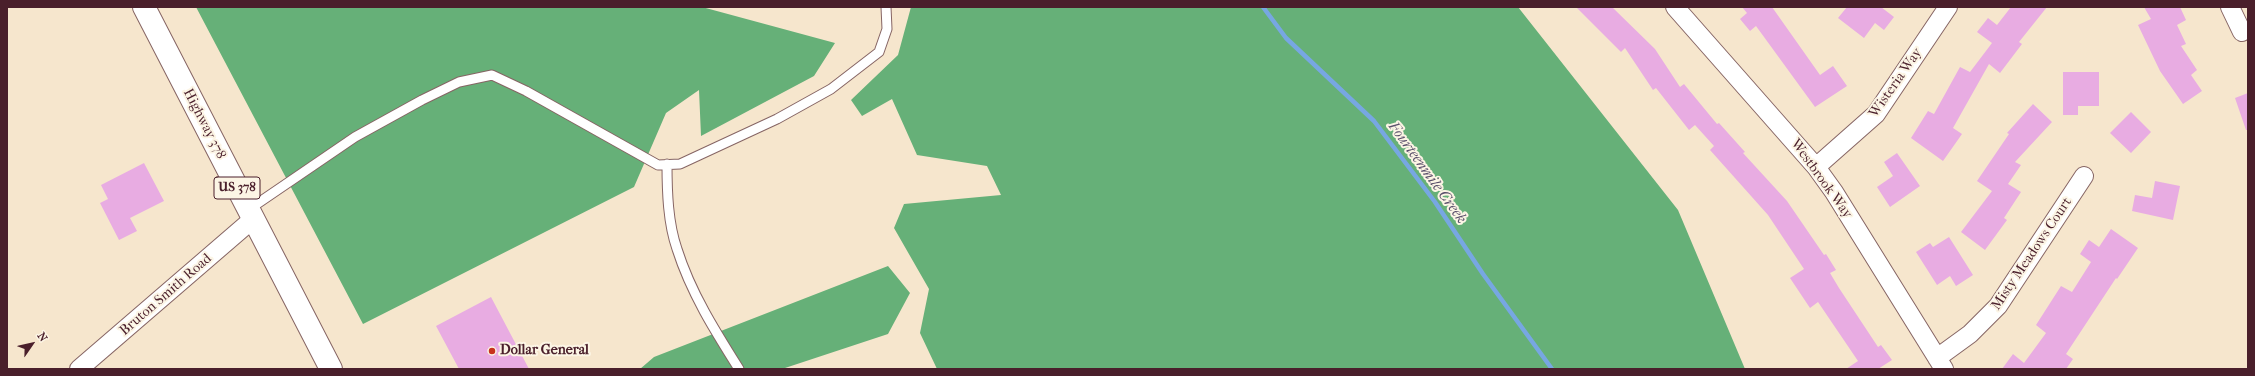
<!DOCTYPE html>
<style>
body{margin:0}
#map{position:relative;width:2255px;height:376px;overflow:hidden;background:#f6e6cd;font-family:"IM FELL French Canon",serif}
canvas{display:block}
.frame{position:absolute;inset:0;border:8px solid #4a1f2b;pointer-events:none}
.north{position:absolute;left:12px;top:324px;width:40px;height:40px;-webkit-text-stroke:3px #fcf5e5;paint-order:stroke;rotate:56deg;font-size:11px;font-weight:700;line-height:16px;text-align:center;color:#4a1f2b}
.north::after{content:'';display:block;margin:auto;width:14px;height:18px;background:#4a1f2b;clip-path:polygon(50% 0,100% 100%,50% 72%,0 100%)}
</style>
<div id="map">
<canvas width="2255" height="376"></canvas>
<div class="frame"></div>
<div class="north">N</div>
</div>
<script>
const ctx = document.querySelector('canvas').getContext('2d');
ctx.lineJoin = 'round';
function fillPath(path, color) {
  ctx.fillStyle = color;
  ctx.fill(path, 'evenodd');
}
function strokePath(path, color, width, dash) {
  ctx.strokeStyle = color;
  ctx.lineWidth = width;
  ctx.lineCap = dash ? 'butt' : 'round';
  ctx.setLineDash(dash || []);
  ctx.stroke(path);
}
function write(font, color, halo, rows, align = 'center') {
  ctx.font = font + ' "IM FELL French Canon",serif';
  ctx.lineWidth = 4;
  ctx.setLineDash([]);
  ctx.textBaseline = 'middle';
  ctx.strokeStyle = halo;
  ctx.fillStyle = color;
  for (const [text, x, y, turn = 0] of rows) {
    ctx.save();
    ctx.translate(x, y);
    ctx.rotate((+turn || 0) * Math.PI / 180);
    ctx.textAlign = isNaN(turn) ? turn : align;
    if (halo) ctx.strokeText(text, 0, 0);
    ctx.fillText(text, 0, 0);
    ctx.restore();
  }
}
const forest = new Path2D(`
 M196 7H702L835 43 814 76 701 136 699 90 666 113 634 187 363 324Z
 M911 7H1518L1678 210 1745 369H937L920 333 929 289 894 228 904 204 1001 195 987 166 917 155 892 99 862 116 851 100 898 55Z
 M888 266 910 293 888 334 782 369H640L654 357Z`);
const stream = new Path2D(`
 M1263 7 1286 38 1374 121 1435 202 1483 274 1552 369`);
const building = new Path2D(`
 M1576 7H1612L1655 49 1680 87 1684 84 1717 124 1719 123 1745 152 1743 153 1787 201 1824 255 1826 254 1836 270 1830 273 1839 288 1878 347 1881 345 1892 360 1878 369H1846L1858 361 1818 302 1810 308 1790 278 1804 269 1768 215 1710 150 1714 146 1695 125 1689 130 1656 88 1653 90 1625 48 1621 52Z
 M1742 7H1772L1820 75 1833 66 1847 86 1815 107 1756 26 1750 31 1740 19 1747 13Z
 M1847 7H1881L1894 17 1884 30 1875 23 1864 38 1838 18Z
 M2011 7H2047L2019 42 2022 44 2000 73 1989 64 1953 128 1962 134 1943 161 1911 138 1928 111 1934 114 1960 67 1970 72 1992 43 1977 32 1988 18 1997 25Z
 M2144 7H2180L2186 20 2177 25 2186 44 2181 46 2197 70 2191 75 2202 91 2183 104 2160 71 2138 25 2151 19Z
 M2063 72H2099V106H2078V115H2063Z
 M2248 93V130H2246L2235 98Z
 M2033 104 2052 122 2015 162 2021 165 2008 184 2021 192 2004 218 2007 220 1985 250 1961 232 1992 191 1977 181 2009 134 2007 133Z
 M2131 112 2151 132 2131 153 2110 133Z
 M1897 153 1920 186 1890 207 1877 187 1893 176 1884 162Z
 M144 163 164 201 130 218 137 231 119 240 100 203 108 199 101 185Z
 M2155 181 2180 186 2173 220 2132 211 2135 195 2152 198Z
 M2111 229 2138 248 2117 279 2116 278 2066 354 2073 359 2066 369H2002L2013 354 2024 363 2046 333 2036 325 2061 286 2072 292 2091 262 2080 254 2089 240 2099 247Z
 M1949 237 1973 275 1956 286 1950 276 1937 285 1916 252 1930 243 1933 247Z
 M491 297 529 369H459L436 326Z`);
const lane = new Path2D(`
 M667 164C667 192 668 223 677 249 691 293 715 331 739 369
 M248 210 355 137 422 100 459 82 492 75 526 91 658 165 680 164 777 119 831 89 879 52 887 29 886 7`);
const street = new Path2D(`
 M1675 7 1816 167 1834 192 1944 369
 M2230 7 2242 32
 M1816 167 1876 114 1948 7
 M1937 358 1970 334 1998 306 2084 176
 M79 369 253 219`);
const primary = new Path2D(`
 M144 7 331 369`);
const markers = [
 [492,351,4,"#c8321e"]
];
const shields = [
 [237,188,46]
];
const shieldNames = [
 ["US 378",237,188]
];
const streetNames = [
 ["Wisteria Way",1896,83,-55],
 ["Highway 378",204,124,63],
 ["Westbrook Way",1821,179,54],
 ["Misty Meadows Court",2032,254,-56],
 ["Bruton Smith Road",166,295,-41]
];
const poiNames = [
 ["Dollar General",500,351]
];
const waterNames = [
 ["Fourteenmile Creek",1427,173,54]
];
fillPath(forest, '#66b078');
strokePath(stream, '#77a7e2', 4.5);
fillPath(building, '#e8ace2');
strokePath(lane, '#866564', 11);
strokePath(street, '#866564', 20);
strokePath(primary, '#866564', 24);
strokePath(lane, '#fff', 9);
strokePath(street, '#fff', 18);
strokePath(primary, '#fff', 22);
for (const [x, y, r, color] of markers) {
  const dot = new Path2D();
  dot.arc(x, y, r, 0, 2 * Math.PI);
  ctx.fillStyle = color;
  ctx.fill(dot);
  strokePath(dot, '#fcf5e5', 1.5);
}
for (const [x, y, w] of shields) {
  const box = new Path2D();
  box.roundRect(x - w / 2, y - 11, w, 22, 3);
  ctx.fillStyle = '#fcf5e5';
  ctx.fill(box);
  strokePath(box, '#4a1f2b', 1);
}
write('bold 13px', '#4a1f2b', null, shieldNames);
write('14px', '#4a1f2b', '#fcf5e5', streetNames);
write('bold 14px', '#4a1f2b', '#fcf5e5', poiNames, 'left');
write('italic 15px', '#5a4f6b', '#fcf5e5', waterNames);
</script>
